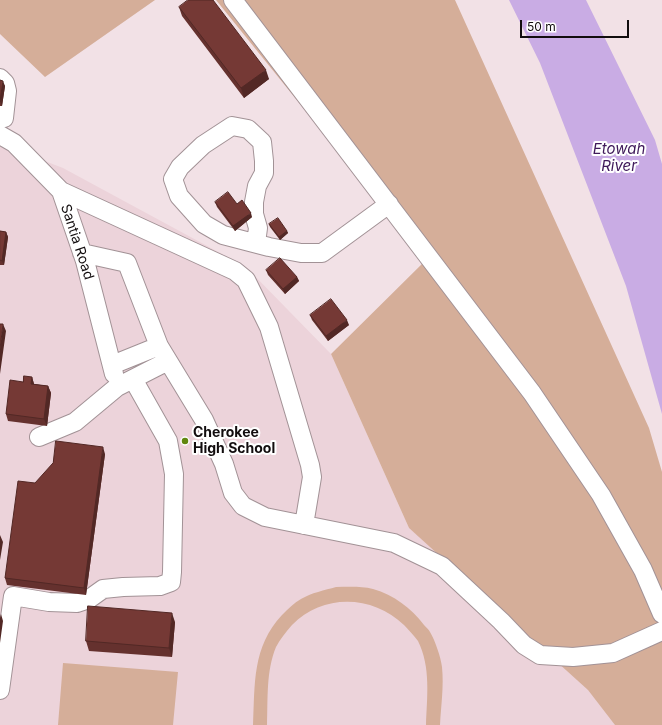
<!DOCTYPE html>
<style>
body{margin:0}
#map{position:relative;width:662px;height:725px;overflow:hidden;background:#f2e1e6;font-family:Inter,sans-serif}
canvas{display:block}
.scale{position:absolute;left:520px;top:20px;width:109px;height:18px;box-sizing:border-box;border:2px solid #120d0e;border-top:0;padding-left:5px;font-size:12px;line-height:14px;white-space:nowrap;color:#120d0e;-webkit-text-stroke:3px #fff;paint-order:stroke}
</style>
<div id="map">
<canvas width="662" height="725"></canvas>
<div class="scale">50 m</div>
</div>
<script>
const ctx = document.querySelector('canvas').getContext('2d');
ctx.lineJoin = 'round';
function fillPath(path, color) {
  ctx.fillStyle = color;
  ctx.fill(path, 'evenodd');
}
function strokePath(path, color, width, dash) {
  ctx.strokeStyle = color;
  ctx.lineWidth = width;
  ctx.lineCap = dash ? 'butt' : 'round';
  ctx.setLineDash(dash || []);
  ctx.stroke(path);
}
function write(font, color, halo, rows, align = 'center') {
  ctx.font = font + ' Inter,sans-serif';
  ctx.lineWidth = 4;
  ctx.setLineDash([]);
  ctx.textBaseline = 'middle';
  ctx.strokeStyle = halo;
  ctx.fillStyle = color;
  for (const [text, x, y, turn = 0] of rows) {
    ctx.save();
    ctx.translate(x, y);
    ctx.rotate((+turn || 0) * Math.PI / 180);
    ctx.textAlign = isNaN(turn) ? turn : align;
    if (halo) ctx.strokeText(text, 0, 0);
    ctx.fillText(text, 0, 0);
    ctx.restore();
  }
}
const built = new Path2D(`
 M0 144 63 168 246 267 331 354 409 528 662 725H0Z`);
const green = new Path2D(`
 M0 0H155L45 77 0 34Z
 M216 0H455L649 428 662 472V725H615L588 690 409 528 331 354 426 260Z
 M336 587C348 587 361 586 373 589 394 595 411 608 424 625 426 627 429 630 430 632 435 640 441 658 442 667 444 686 441 706 440 725H426C427 697 431 667 418 641 414 636 409 630 404 625 373 595 323 593 292 625 286 632 280 639 276 647 266 671 268 699 267 725H253C255 684 252 647 282 615 288 609 294 603 301 599 311 593 325 590 336 587Z
 M63 663 178 672 173 725H58Z`);
const water = new Path2D(`
 M509 0H586L655 140 662 164V414L626 286 540 63Z`);
const minor = new Path2D(`
 M233 0 532 393 601 495 643 570 662 614
 M0 78 5 83 7 91 4 118 0 119
 M0 135 14 143 61 191 85 261 114 374
 M61 191 235 271 246 280 269 327 310 465 312 477 304 525
 M256 243 258 228 254 214V202L257 186 264 173V161L262 142 248 129 232 126 203 145 180 167 173 179 179 196 204 224 223 235 269 247 301 253H322L389 204
 M82 253 127 263 159 346 204 420 224 464 233 493 243 506 265 517 394 543 442 566 501 621 524 645 540 655 573 657 613 653 662 631
 M112 365 159 346
 M39 437 75 422 117 387 168 361
 M0 690 13 596 49 602 77 603 89 599 103 589 123 587 160 586 171 582 172 572 174 474 168 441 133 379`);
const wall = new Path2D(`
 M179 7 269 79 244 98 182 16Z
 M0 80 5 86 2 106H0Z
 M215 202 252 217 235 231 217 207Z
 M269 224 287 231 288 233 280 240 270 227Z
 M0 231 6 232 8 237 4 265H0Z
 M266 270 297 277 299 281 285 294 268 275Z
 M310 315 349 325 328 341 312 320Z
 M32 377 34 384 48 386 51 393 47 426 8 421 6 414 23 382Z
 M105 454 86 595 7 585 5 578 35 483Z
 M175 622 172 657 89 651 86 641Z`);
const shadedWall = new Path2D(`
 M266 70 269 79 244 98 241 88Z
 M3 81 5 86 2 106 0 101Z
 M251 213 252 217 235 231 233 226Z
 M287 231 288 233 280 240 279 237Z
 M6 232 8 237 4 265 2 261Z
 M297 277 299 281 285 294 283 289Z
 M347 320 349 325 328 341 326 336Z
 M3 324 6 331 0 374V349Z
 M32 377 34 384H31Z
 M48 386 51 393 47 426 44 419Z
 M103 447 105 454 86 595 84 588Z
 M0 535 3 542 0 560Z
 M172 613 175 622 172 657 169 648Z
 M1 614 3 621 0 643V618Z`);
const building = new Path2D(`
 M188 0H213L266 70 241 88 179 7Z
 M0 80 3 81 0 101Z
 M228 192 237 204 242 200 251 213 233 226 215 202Z
 M278 218 287 231 279 237 269 224Z
 M0 231 6 232 2 261 0 260Z
 M280 258 297 277 283 289 266 270Z
 M331 299 347 320 326 336 310 315Z
 M0 324H3L0 349Z
 M24 376 32 377 31 384 48 386 44 419 6 414 10 380 23 382Z
 M56 441 103 447 84 588 5 578 18 481 35 483 53 463Z
 M88 606 172 613 169 648 86 641Z`);
const markers = [
 [185,441,4,"#60870e"]
];
const streetNames = [
 ["Santia Road",77,242,72]
];
const poiNames = [
 ["Cherokee",193,433],
 ["High School",193,449]
];
const waterNames = [
 ["Etowah",619,149],
 ["River",619,166]
];
fillPath(built, '#ecd3da');
fillPath(green, '#d5ae99');
fillPath(water, '#c9ace4');
strokePath(minor, '#a29296', 20);
strokePath(minor, '#fff', 18);
fillPath(wall, '#65312e');
fillPath(shadedWall, '#522825');
fillPath(building, '#753935');
strokePath(building, '#522825', 1);
for (const [x, y, r, color] of markers) {
  const dot = new Path2D();
  dot.arc(x, y, r, 0, 2 * Math.PI);
  ctx.fillStyle = color;
  ctx.fill(dot);
  strokePath(dot, '#fff', 1.5);
}
write('14px', '#120d0e', '#fff', streetNames);
write('bold 14px', '#120d0e', '#fff', poiNames, 'left');
write('italic 15px', '#3f195a', '#fff', waterNames);
</script>
